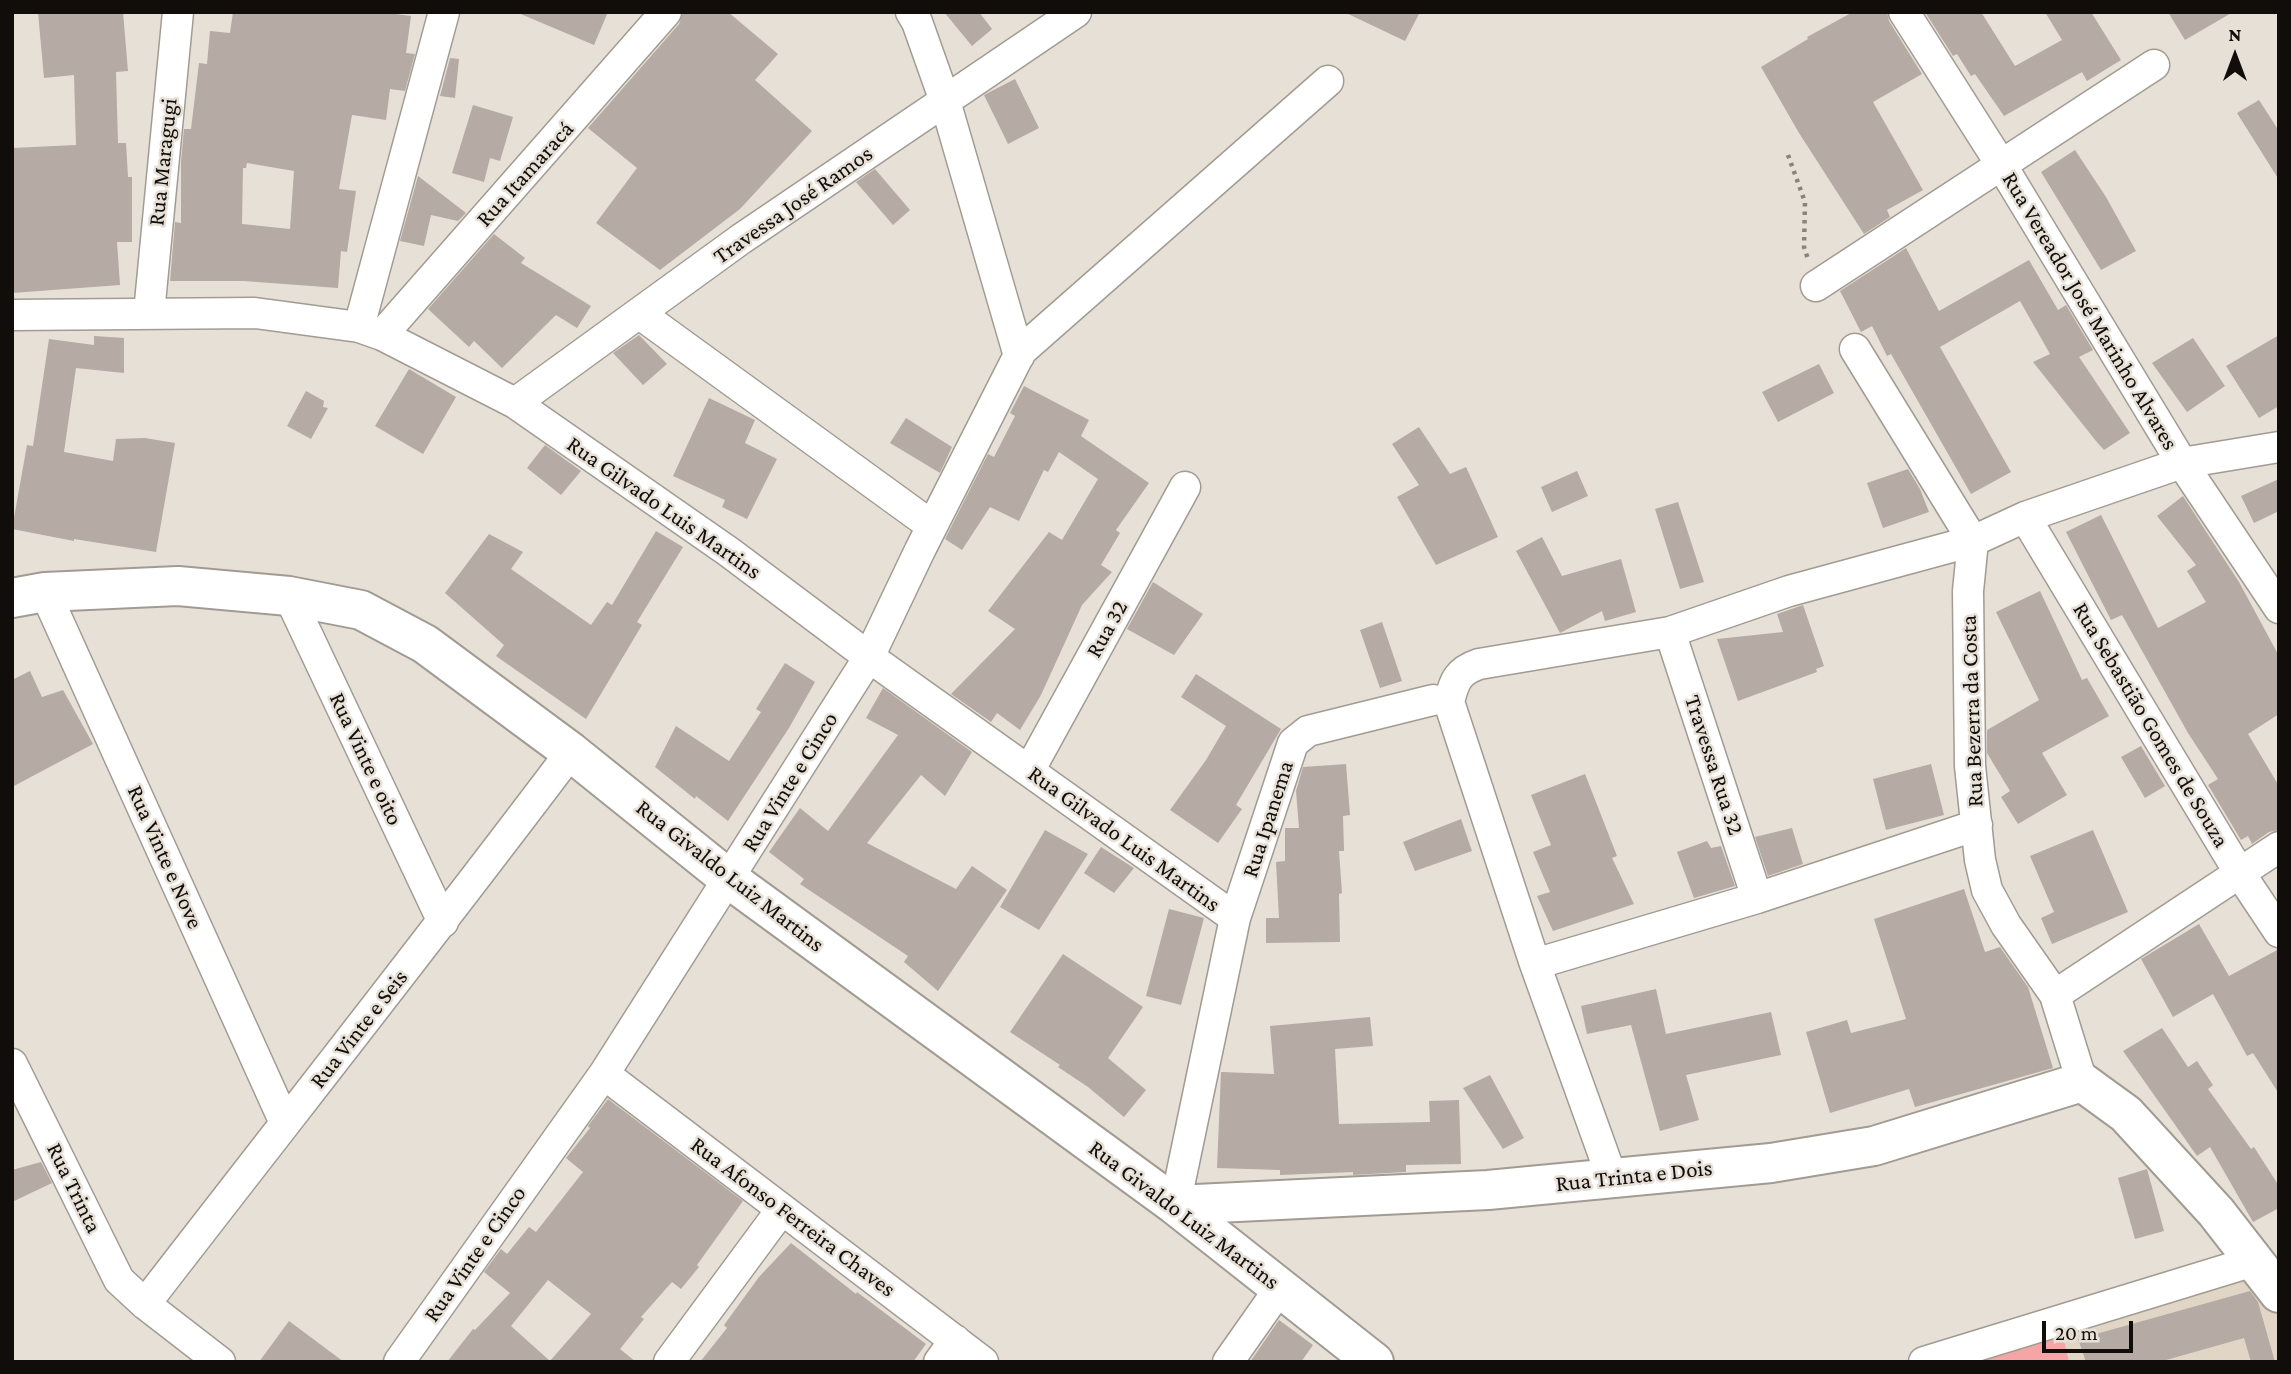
<!DOCTYPE html>
<meta charset="utf-8">
<style>
body{margin:0}
#map{position:relative;width:2291px;height:1374px;overflow:hidden;background:#e7e0d7;font-family:"Crimson Pro",serif}
canvas{display:block}
.frame{position:absolute;inset:0;border:14px solid #100d0a;pointer-events:none}
.north{position:absolute;left:2200px;top:21px;width:70px;height:70px;-webkit-text-stroke:5px #e7e0d7;paint-order:stroke;rotate:0deg;font-size:19px;font-weight:700;line-height:28px;text-align:center;color:#100d0a}
.north::after{content:'';display:block;margin:auto;width:24px;height:32px;background:#100d0a;clip-path:polygon(50% 0,100% 100%,50% 72%,0 100%)}
.scale{position:absolute;left:2042px;top:1321px;width:91px;height:32px;box-sizing:border-box;border:4px solid #100d0a;border-top:0;padding-left:9px;font-size:21px;line-height:24px;white-space:nowrap;color:#100d0a;-webkit-text-stroke:5px #e7e0d7;paint-order:stroke}
</style>
<div id="map">
<canvas width="2291" height="1374"></canvas>
<div class="frame"></div>
<div class="north">N</div>
<div class="scale">20 m</div>
</div>
<script>
const ctx = document.querySelector('canvas').getContext('2d');
ctx.lineJoin = 'round';
function fillPath(path, color) {
  ctx.fillStyle = color;
  ctx.fill(path, 'evenodd');
}
function strokePath(path, color, width, dash) {
  ctx.strokeStyle = color;
  ctx.lineWidth = width;
  ctx.lineCap = dash ? 'butt' : 'round';
  ctx.setLineDash(dash || []);
  ctx.stroke(path);
}
function write(font, color, halo, rows, align = 'center') {
  ctx.font = font + ' "Crimson Pro",serif';
  ctx.lineWidth = 5;
  ctx.setLineDash([]);
  ctx.textBaseline = 'middle';
  ctx.strokeStyle = halo;
  ctx.fillStyle = color;
  for (const [text, x, y, turn = 0] of rows) {
    ctx.save();
    ctx.translate(x, y);
    ctx.rotate((+turn || 0) * Math.PI / 180);
    ctx.textAlign = isNaN(turn) ? turn : align;
    if (halo) ctx.strokeText(text, 0, 0);
    ctx.fillText(text, 0, 0);
    ctx.restore();
  }
}
const built = new Path2D(`
 M2252 1276 2279 1313V1362H2069L2062 1331Z`);
const green = new Path2D(`
 M2062 1331 2069 1362H1965Z`);
const building = new Path2D(`
 M38 12H123L128 71 116 72 118 143H126L128 177H132V242H117L120 285 12 293V148L76 145 74 75 44 78Z
 M233 12H380L411 16 406 53 415 54 405 91 390 89 386 120 352 115 339 189 356 191 347 252 341 251 338 288 244 281H170L175 222 181 223V162L184 129H191L199 63 207 64 210 31 230 33ZM247 163 294 171 290 229 242 224 243 168H246Z
 M516 12H608L594 45Z
 M683 12H728L778 54 755 80 812 131 740 209 660 270 596 223 637 168 588 128 679 24Z
 M944 12H979L992 29 972 46Z
 M1344 12H1420L1405 41Z
 M1853 12H1887L1889 21 1922 74 1873 102 1923 190 1887 210 1890 217 1864 234 1799 133 1761 67 1808 39 1807 37Z
 M1925 12H1981L2015 66 2062 40 2045 12H2091L2121 60 2087 81 2082 72 2004 116 1975 74 1971 76 1957 54 1953 56Z
 M2168 12H2233L2185 40Z
 M450 58 459 59 455 98 440 96Z
 M1015 79 1039 128 1008 144 984 95Z
 M2259 100 2279 131V180L2237 113Z
 M473 105 513 117 500 161 490 158 484 182 452 173Z
 M2075 150 2106 197 2136 251 2101 270 2041 172Z
 M875 169 910 210 893 225 856 182Z
 M418 176 466 213 458 221 431 215 424 246 400 241Z
 M494 234 525 258 521 263 591 306 577 328 556 315 502 368 474 341 469 347 428 309Z
 M1906 248 1939 311 2029 260 2058 310 2066 305 2093 350 2079 357 2130 433 2104 450 2096 441 2033 362 2050 354 2020 301 1940 347 2011 472 1971 494 1891 354 1887 356 1872 326 1861 332 1840 291Z
 M639 335 667 364 643 385 613 353Z
 M2279 335V406L2259 418 2226 366Z
 M94 336 124 338V373L76 368 64 452 113 461 116 439 145 438 175 443 156 552 74 539V541L12 529 27 445 33 446 49 339 94 345Z
 M2193 338 2225 386 2187 412 2152 363Z
 M1819 364 1834 393 1778 422 1762 392Z
 M409 369 456 397 423 454 375 426Z
 M1024 386 1089 420 1081 436 1149 483 1116 530 1120 533 1101 565 1112 572 1082 605 1041 695 1020 730 997 713 991 722 951 694 1015 629 988 611 1049 532 1062 540 1098 479 1059 452 1048 472 1044 470 1019 521 990 507 962 550 945 539 988 454 994 457 1015 416 1010 413Z
 M306 391 324 401 323 407 328 408 311 439 287 426Z
 M709 398 755 420 745 443 777 459 747 519 722 507 725 500 673 476Z
 M906 418 952 447 940 473 890 443Z
 M1419 427 1450 474 1466 467 1498 537 1436 565 1397 497 1419 485 1392 444Z
 M545 445 581 471 561 495 527 468Z
 M1908 469 1920 489 1929 512 1883 528 1867 483Z
 M1577 471 1588 496 1552 512 1541 487Z
 M2279 479V511L2254 523 2241 496Z
 M2183 496 2239 582 2279 656V714L2248 734 2279 786V830L2269 832 2252 844 2248 836 2241 840 2208 785 2218 779 2188 733 2122 615 2111 620 2066 532 2101 515 2158 628 2206 602 2187 571 2196 565 2157 516Z
 M1678 502 1704 582 1680 589 1655 509Z
 M656 531 683 547 637 622 642 625 586 719 496 656 504 645 445 593 489 534 523 552 511 569 591 625 607 602 612 605Z
 M1542 537 1562 576 1621 559 1636 612 1605 621 1602 611 1560 633 1516 551Z
 M1153 582 1203 614 1174 655 1127 629Z
 M2040 591 2082 680 2087 678 2109 716 2042 753 2067 795 2018 824 2001 797 2010 791 1987 753V730L2039 700 1996 612Z
 M1803 605 1824 666 1816 669 1817 672 1738 701 1717 639 1783 632 1777 614Z
 M1382 622 1402 681 1380 688 1360 630Z
 M785 663 815 682 789 728 728 821 696 796 695 799 655 767 676 726 729 761 761 712 756 709Z
 M30 671 42 697 63 690 93 744 12 787V680Z
 M1196 674 1281 729 1236 805 1242 809 1218 843 1170 810 1206 760 1226 726 1181 697Z
 M883 688 972 752 945 796 921 775 867 843 956 889 972 866 1007 890 938 991 904 962 908 956 800 884 804 879 769 852 800 808 828 831 898 735 866 718Z
 M2141 746 2165 786 2145 798 2121 757Z
 M1346 764 1350 815 1343 816 1344 851H1339L1342 893 1339 894 1340 942 1266 943V918H1279L1276 862 1285 861V828H1299L1296 791 1303 767Z
 M1931 764 1944 815 1886 830 1873 779Z
 M1585 774 1617 856 1612 858 1634 904 1553 931 1537 896 1550 892 1533 852 1551 845 1531 795Z
 M1461 819 1472 851 1415 871 1403 842Z
 M1792 828 1803 864 1768 876 1755 837Z
 M1045 830 1088 854 1039 930 1000 907Z
 M2093 830 2128 912 2052 944 2041 918 2054 912 2030 856Z
 M1707 841 1711 848 1721 846 1735 886 1694 898 1677 852Z
 M1101 847 1134 868 1114 893 1084 873Z
 M1964 889 1985 952 2000 947 2028 987 2053 1068 1915 1107 1909 1089 1830 1113 1806 1032 1847 1020 1851 1033 1906 1019 1874 919Z
 M1169 909 1204 918 1181 1005 1146 996Z
 M2199 924 2229 976 2279 949V1094L2253 1053 2247 1056 2213 994 2173 1017 2141 959Z
 M1063 954 1143 1007 1108 1058 1146 1090 1124 1117 1088 1087 1058 1067 1060 1065 1010 1032Z
 M1656 989 1666 1034 1771 1012 1781 1055 1686 1075 1699 1120 1660 1131 1631 1025 1587 1034 1581 1006Z
 M1370 1017 1373 1046 1335 1049 1339 1124 1430 1122 1429 1101 1459 1100 1461 1164 1406 1165V1172L1353 1175V1172L1280 1175V1170L1217 1168 1221 1072 1274 1074 1270 1026Z
 M2162 1028 2188 1067 2197 1061 2213 1085 2208 1089 2251 1149 2254 1147 2279 1186V1208L2253 1222 2210 1147 2197 1156 2123 1051Z
 M1490 1075 1524 1138 1503 1149 1463 1088Z
 M608 1099 743 1201 697 1265 699 1267 681 1289 672 1282 641 1317 644 1319 620 1349 636 1362H447L473 1329 475 1330 510 1293 484 1272 501 1249 507 1254 529 1227 536 1232 583 1172 566 1158 590 1128 588 1126ZM548 1280 591 1314 550 1361 511 1326Z
 M41 1162 52 1183 12 1202V1170Z
 M2147 1169 2164 1231 2135 1239 2118 1178Z
 M791 1243 856 1294 857 1292 926 1344 913 1362H700L727 1328 724 1325 759 1277Z
 M2250 1291 2258 1302 2275 1362H2251L2244 1338 2159 1362H2086L2078 1339Z
 M1279 1320 1313 1345 1301 1362H1250Z
 M289 1321 344 1362H259Z`);
const path = new Path2D(`
 M1788 155 1805 202 1804 247 1808 259`);
const minor = new Path2D(`
 M911 12 917 22 945 101 1019 356
 M1904 12 2002 166 2182 463 2279 608
 M1816 286 2154 65
 M149 313 178 12
 M640 314 932 526
 M12 315 255 313 359 327 382 335 515 403 729 552 869 657 1235 918
 M359 327 444 12
 M382 335 666 12
 M1855 349 1973 541 1968 591 1970 766 1980 860 1987 890 2006 925 2055 995 2082 1082
 M515 403 741 239 1076 12
 M2025 517 2239 872 2279 932
 M45 592 285 1123
 M289 596 443 922
 M1670 632 1757 898
 M1029 771 1185 487
 M1535 964 1757 898 1977 825
 M2055 995 2279 847
 M12 1064 119 1280 145 1304 220 1362
 M604 1074 983 1362
 M1612 1178 1535 964 1449 702C1454 681 1458 671 1479 664L1670 632 1789 591 1973 541 2025 517 2182 463 2279 447
 M1175 1205 1235 918 1293 743 1308 731 1433 700
 M145 1304C287 1120 431 938 571 752
 M399 1362 604 1074 869 657 920 550 1021 351 1328 81
 M669 1362 782 1209
 M939 1362 955 1340
 M1228 1362 1280 1288
 M1924 1362 2254 1261`);
const tertiary = new Path2D(`
 M12 598 45 592 178 586 289 596 361 610 425 644 571 752 729 879 1175 1205 1374 1362
 M1175 1205 1488 1190 1771 1163 1874 1146 2082 1082 2126 1114 2216 1212 2279 1293`);
const streetNames = [
 ["Rua Maragugi",163,162,-84],
 ["Rua Itamaracá",525,174,-48],
 ["Travessa José Ramos",793,205,-35],
 ["Rua Vereador José Marinho Alvares",2090,311,59],
 ["Rua Gilvado Luis Martins",664,508,35],
 ["Rua 32",1107,629,-61],
 ["Rua Bezerra da Costa",1972,711,-92],
 ["Rua Sebastião Gomes de Souza",2151,725,59],
 ["Rua Vinte e oito",366,759,65],
 ["Travessa Rua 32",1714,765,72],
 ["Rua Vinte e Cinco",790,782,-58],
 ["Rua Ipanema",1268,819,-72],
 ["Rua Gilvado Luis Martins",1124,839,36],
 ["Rua Vinte e Nove",165,857,66],
 ["Rua Givaldo Luiz Martins",730,876,38],
 ["Rua Vinte e Seis",359,1029,-52],
 ["Rua Trinta e Dois",1634,1176,-6],
 ["Rua Trinta",74,1188,64],
 ["Rua Givaldo Luiz Martins",1184,1215,37],
 ["Rua Afonso Ferreira Chaves",793,1217,37],
 ["Rua Vinte e Cinco",475,1254,-55]
];
fillPath(built, '#e1d6c6');
fillPath(green, '#f5a5a5');
fillPath(building, '#b5aaa4');
strokePath(minor, '#a19b92', 33);
strokePath(tertiary, '#a19b92', 42);
strokePath(path, '#88837c', 4.5, [3.5, 5]);
strokePath(minor, '#fff', 30);
strokePath(tertiary, '#fff', 38);
write('23px', '#100d0a', '#e7e0d7', streetNames);
</script>
